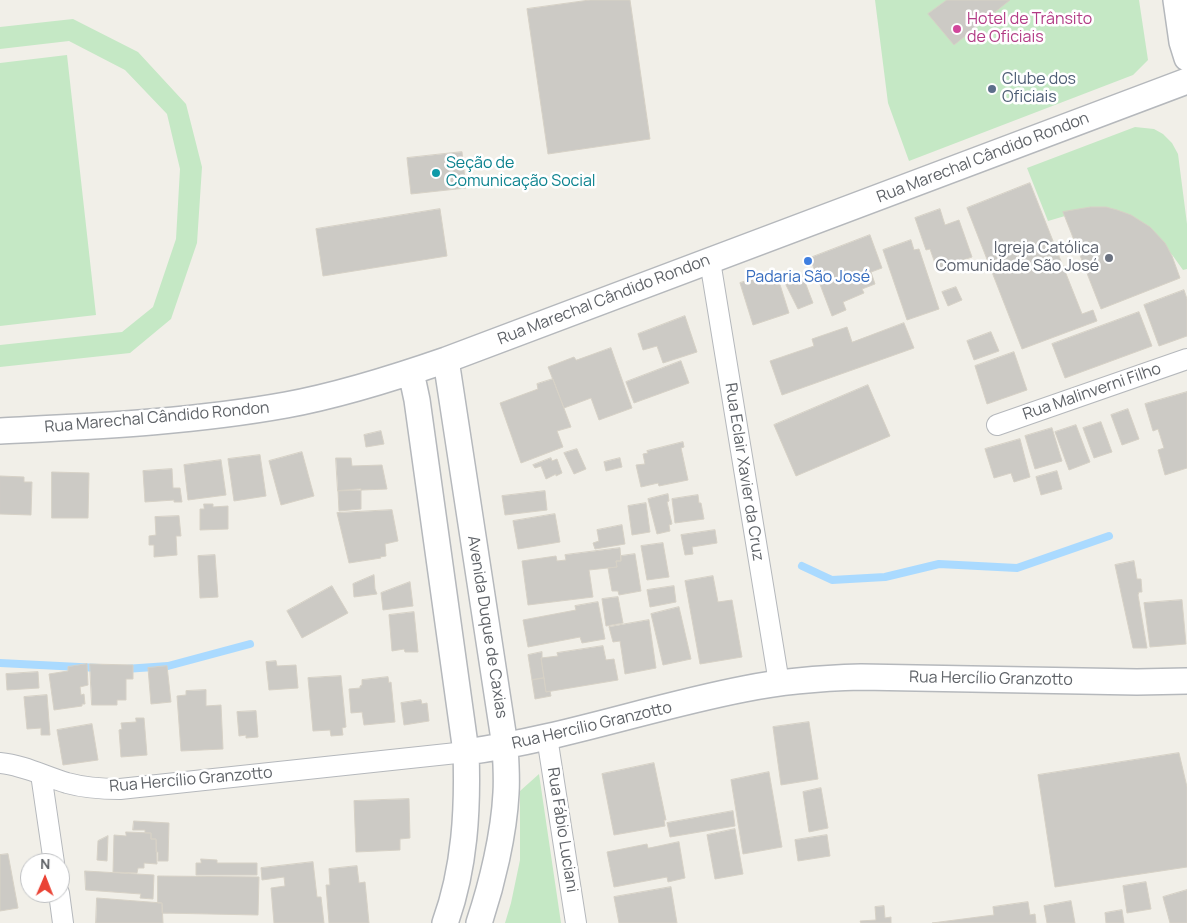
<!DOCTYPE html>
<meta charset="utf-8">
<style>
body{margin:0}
#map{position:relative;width:1187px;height:923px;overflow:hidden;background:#f1efe8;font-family:Manrope,sans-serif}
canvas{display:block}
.north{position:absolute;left:20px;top:853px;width:50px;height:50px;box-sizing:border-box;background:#fff;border:1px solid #bfc1c3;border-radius:50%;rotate:1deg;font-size:14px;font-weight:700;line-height:20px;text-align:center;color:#5f6368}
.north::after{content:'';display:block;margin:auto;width:18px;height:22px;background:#ea4335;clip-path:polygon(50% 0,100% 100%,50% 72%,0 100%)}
</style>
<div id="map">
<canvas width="1187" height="923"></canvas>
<div class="north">N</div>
</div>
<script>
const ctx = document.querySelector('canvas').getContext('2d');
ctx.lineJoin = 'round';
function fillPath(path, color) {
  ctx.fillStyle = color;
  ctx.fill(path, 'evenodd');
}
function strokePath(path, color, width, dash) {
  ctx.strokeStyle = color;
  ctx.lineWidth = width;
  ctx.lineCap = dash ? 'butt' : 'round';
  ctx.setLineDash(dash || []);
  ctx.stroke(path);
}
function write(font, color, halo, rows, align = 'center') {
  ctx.font = font + ' Manrope,sans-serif';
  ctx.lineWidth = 5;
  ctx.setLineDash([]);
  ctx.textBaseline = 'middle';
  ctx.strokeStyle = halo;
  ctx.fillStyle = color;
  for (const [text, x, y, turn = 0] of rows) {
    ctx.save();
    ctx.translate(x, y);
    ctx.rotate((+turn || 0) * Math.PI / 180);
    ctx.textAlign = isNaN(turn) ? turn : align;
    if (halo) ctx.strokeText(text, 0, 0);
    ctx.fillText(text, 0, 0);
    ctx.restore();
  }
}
const green = new Path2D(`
 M875 0H1139L1148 60 1133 75 909 161 888 103Z
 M73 19 138 52 186 104 202 167 197 243 171 319 130 353 0 367V345L122 332 153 307 176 239 180 169 167 114 125 70 69 41 0 49V27Z
 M67 55 96 315 0 326V63Z
 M1135 127 1154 129 1163 134 1172 143 1178 154 1187 224V269L1183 270 1173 256 1161 243 1065 216 1048 221 1027 168Z
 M539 774 561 923H505L511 903 520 860V791Z`);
const stream = new Path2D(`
 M802 566 832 580 885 577 939 564 1017 568 1109 536
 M0 663 99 668
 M125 669 168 666 250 644`);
const building = new Path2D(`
 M590 0H630L650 139 548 154 527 9Z
 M947 0H1010L954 45 928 14Z
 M462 152 466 188 411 194 407 158Z
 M1030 183 1082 314 1093 310 1097 321 1022 349 967 208Z
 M1091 207H1106L1117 210 1131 215 1150 227 1165 243 1172 256 1180 278 1101 309 1063 212Z
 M440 209 447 256 323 276 316 229Z
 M940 209 945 225 959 220 972 257 937 269 930 249 926 250 915 218Z
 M870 235 882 268 871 272 875 284 862 289 864 293 843 302 846 310 832 316 810 258Z
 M911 240 914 250 919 249 939 309 907 320 883 250Z
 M776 272 789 313 753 325 740 283Z
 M802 274 813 303 798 309 784 281Z
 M956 287 962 300 948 306 942 292Z
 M1184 290 1187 299V336L1159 346 1144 305Z
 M1139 312 1152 346 1065 378 1052 344Z
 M685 316 697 352 663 363 657 346 643 350 638 334Z
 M904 323 914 348 782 395 770 361 814 346 812 339 847 327 852 342Z
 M991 332 999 351 974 360 967 341Z
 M611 348 632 408 599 420 591 398 564 408 548 367 574 357 576 360Z
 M1014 352 1027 390 987 404 975 366Z
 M681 361 689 383 634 403 626 382Z
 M553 379 571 427 557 431 563 447 521 463 500 403 538 389 537 384Z
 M868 385 890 436 796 476 774 425Z
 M1187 392V468L1165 475 1158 450 1164 448 1158 429 1153 431 1145 404Z
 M1128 409 1139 439 1122 445 1111 415Z
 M1101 422 1112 452 1094 458 1083 428Z
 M1076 425 1090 462 1069 470 1055 432Z
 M1052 428 1062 461 1035 469 1025 436Z
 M381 431 384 444 366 447 364 435Z
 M1020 439 1030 477 1014 482 1011 473 994 478 985 449Z
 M683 442 684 447 681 448 688 480 659 486 658 483 641 487 636 465 645 464 643 454 648 453 647 451Z
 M577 449 586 469 574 474 564 453Z
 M302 452 314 496 281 505 269 461Z
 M260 455 266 496 234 501 228 459Z
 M336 458H351L352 466 382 465 387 489 338 491Z
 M551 458 552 461 557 459 562 473 556 476V474L546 479 541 466 535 468 533 465Z
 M620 458 622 467 606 471 604 462Z
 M221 460 226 495 188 500 184 465Z
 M172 469 173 488H180L182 502H174V500L145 502 143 471Z
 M1057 471 1062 489 1041 495 1036 477Z
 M52 472 89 473 88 518H52Z
 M0 476 24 477V482H32L31 515 0 514Z
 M361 489V509L339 511 338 491Z
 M545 491 547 510 505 515 502 496Z
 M668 494 669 501 667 502 672 524 669 525 670 531 657 534 648 499Z
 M698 495 699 503H701L704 519 675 523 672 499Z
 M646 503 650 532 632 535 628 506Z
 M204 504H213V507L228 506V529L200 530V509H204Z
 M392 510 398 541 385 544 386 556 380 557 381 558 349 563 337 513Z
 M555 514 560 542 518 549 513 521Z
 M179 516 181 536H176L177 555 154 557V545H149V536L156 535 155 517Z
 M622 525 625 544 595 549 593 543 599 541 597 530Z
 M715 530 717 543 692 547 693 554 685 555 681 535Z
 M663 543 669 577 647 580 641 546Z
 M620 548 621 561H616L617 567 589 570 593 597 528 605 522 561 556 556 557 561 566 560 565 555Z
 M635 554 641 591 619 595 618 591H612L608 568 617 567 616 561H621V556Z
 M215 555 218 597 200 598 198 556Z
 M1134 561 1137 579H1141L1142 592H1139L1138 595 1147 648H1133L1115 565Z
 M374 575 375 589 377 594 354 597 353 584Z
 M713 576 718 602 732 600 742 657 700 664 685 581Z
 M410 582 413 606 383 610 381 593Z
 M332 586 348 613 302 638 287 611Z
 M674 586 676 602 650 607 647 590Z
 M618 597 623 623 606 626 602 599Z
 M1182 600 1186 644 1150 647 1144 603Z
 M598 602 605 639 582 643 580 637 528 647 523 620 576 610 575 606Z
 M679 607 691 659 663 665 651 614Z
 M414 612 418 652H405L404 649 392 651 389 615Z
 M649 620 656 668 625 674 620 641 613 642 609 627Z
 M603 646 606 660 614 659 618 680 546 692 541 658 558 656 557 653Z
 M542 652V658H541L544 678 532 680 528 655Z
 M276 661 277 666 296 665 298 688 269 690 266 662Z
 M87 664 88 685 80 687 81 695 84 694 85 704H82V706L54 710 49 674 68 671V667Z
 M90 664 133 665V679H126V700H117V705H92Z
 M167 666 171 702 151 704 148 668Z
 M38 672 39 688 7 690 6 674Z
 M341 676 346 727 342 728 343 735 331 736 330 730 313 731 308 678Z
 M388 677 389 683 391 682 395 722 364 725 362 712 351 713 349 689 360 688V686L362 685V680Z
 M544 678 546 692 550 691 551 696 535 699 532 680Z
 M206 690V706L221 705 223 749 181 751 177 696 186 695V691Z
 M47 695 50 735H41V728L27 729 24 697Z
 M421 700 422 704 427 703 429 721 404 725 401 703Z
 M256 711 258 737 246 738V735L239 736 237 712Z
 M136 718H144L147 755 121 757 119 730 122 729 121 723 136 722Z
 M809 722 818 779 781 785 773 727Z
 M92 724 98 760 63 765 57 730Z
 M1179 753 1187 787V867L1055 887 1038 775Z
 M654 763 666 820H664L665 826 614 835 602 774Z
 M769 772 782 847 743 854 731 780Z
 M821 788 828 828 809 832 803 792Z
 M409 799 410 838 400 839V850L356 852 354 801Z
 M733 811 735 826 670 837 667 823Z
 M134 821 169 823 168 861H158V852H156V839H151V833H145V830H133Z
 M735 829 743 874 715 879 707 835Z
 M126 832 151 833V839H156L157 864 144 863V868H138L137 873 113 872 114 835 126 836Z
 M827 835 830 856 798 861 795 840Z
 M108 836 107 861 97 860 98 841Z
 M679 842 685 878 668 882 667 877 614 887 607 852 647 844 648 848Z
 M8 854 18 908 0 911V855Z
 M201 859 217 860V863H257V875H196V863H201Z
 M313 862 317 897H321L324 923H274L271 888 285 886 284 877 262 880 261 868Z
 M357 866 359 883 365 882 369 923H329L326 885H330L329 869Z
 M85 871 154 875 153 899 140 898 141 894 86 890Z
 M158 876 259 877 258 915 162 913V903H158Z
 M1146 882 1151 909 1127 913 1123 886Z
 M671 887 677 923H619L614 897Z
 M1187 890V923H1170L1163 897Z
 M97 898 162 903 163 923H96Z
 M1071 901 1075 923H1047L1044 906Z
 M1028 902 1030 915 1035 914 1036 923H932L994 915 993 907Z
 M884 906 885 918 891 917V923H861L860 921 876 920 875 907Z
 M1122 910 1124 923H1106L1105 913Z`);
const minor = new Path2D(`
 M710 261 779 683
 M997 425 1187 359
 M547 737 576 923
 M0 763C23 765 44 776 67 783 85 788 101 789 120 789L466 752
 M41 774 54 863
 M59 893 63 923`);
const tertiary = new Path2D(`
 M1176 0 1182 42 1187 58
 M446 360 505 746C506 762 507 778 506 793 504 834 492 884 479 923
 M411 372 417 400 466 752C468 809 465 868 445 923
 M0 431C96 426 192 422 286 405 341 395 394 378 446 360L1187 81
 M466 752C561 739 651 707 744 689 783 681 821 678 861 677L1137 682 1187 681`);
const markers = [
 [957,29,5,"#d1479c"],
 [992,89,5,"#5c6f8a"],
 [436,173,5,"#0f9aa8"],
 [1109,258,5,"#6b7280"],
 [808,261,5,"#3f7fe0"]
];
const hotelNames = [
 ["Hotel de Trânsito",967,20],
 ["de Oficiais",967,38]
];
const serviceNames = [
 ["Clube dos",1002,80],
 ["Oficiais",1002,98]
];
const streetNames = [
 ["Rua Marechal Cândido Rondon",983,158,-21],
 ["Rua Marechal Cândido Rondon",604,300,-21],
 ["Rua Malinverni Filho",1092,392,-19],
 ["Rua Marechal Cândido Rondon",157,418,-5],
 ["Rua Eclair Xavier da Cruz",744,472,81],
 ["Avenida Duque de Caxias",487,627,81],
 ["Rua Hercílio Granzotto",991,679,1],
 ["Rua Hercílio Granzotto",592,726,-13],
 ["Rua Hercílio Granzotto",191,780,-5],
 ["Rua Fábio Luciani",562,830,81]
];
const cultureNames = [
 ["Seção de",446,164],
 ["Comunicação Social",446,182]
];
const worshipNames = [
 ["Igreja Católica",1099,249],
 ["Comunidade São José",1099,267]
];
const shopNames = [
 ["Padaria São José",808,278]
];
fillPath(green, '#c5e8c5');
strokePath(stream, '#aadaff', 8);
fillPath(building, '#cccac5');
strokePath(building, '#d6d1c6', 1);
strokePath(minor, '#b5b8bc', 22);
strokePath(tertiary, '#b5b8bc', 28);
strokePath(minor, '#fff', 20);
strokePath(tertiary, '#fff', 25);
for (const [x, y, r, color] of markers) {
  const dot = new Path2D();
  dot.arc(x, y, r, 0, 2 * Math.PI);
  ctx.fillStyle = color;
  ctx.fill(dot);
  strokePath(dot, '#fff', 2);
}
write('16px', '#b23c85', '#fff', hotelNames, 'left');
write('16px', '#4e5e75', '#fff', serviceNames, 'left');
write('16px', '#5f6368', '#fff', streetNames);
write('16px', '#0d838f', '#fff', cultureNames, 'left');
write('16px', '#5b616d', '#fff', worshipNames, 'right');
write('16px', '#366cbe', '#fff', shopNames);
</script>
